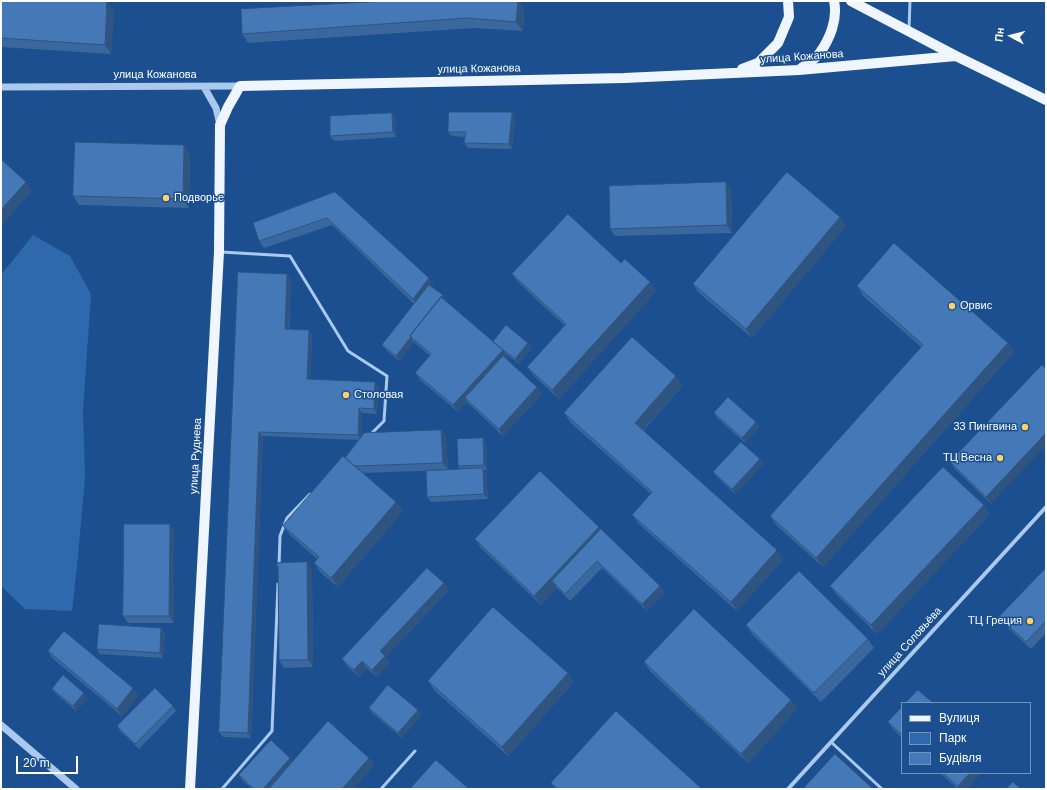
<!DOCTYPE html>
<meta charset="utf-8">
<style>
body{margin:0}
#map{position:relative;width:1047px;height:790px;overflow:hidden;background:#1b4f8f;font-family:Helvetica,sans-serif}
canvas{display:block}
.frame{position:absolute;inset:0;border:2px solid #fff;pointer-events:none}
.legend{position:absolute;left:901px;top:702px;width:130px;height:72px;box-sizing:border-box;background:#1b4f8f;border:1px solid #7695bc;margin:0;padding:5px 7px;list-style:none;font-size:12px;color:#fff}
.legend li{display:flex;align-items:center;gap:8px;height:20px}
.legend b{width:20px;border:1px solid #7695bc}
.north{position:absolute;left:991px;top:16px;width:40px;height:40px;-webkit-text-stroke:3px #1b4f8f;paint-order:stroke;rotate:277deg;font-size:11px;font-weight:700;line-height:16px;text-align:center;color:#fff}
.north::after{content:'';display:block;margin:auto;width:14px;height:18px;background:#fff;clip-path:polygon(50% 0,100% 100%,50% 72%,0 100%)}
.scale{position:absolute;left:16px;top:756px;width:62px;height:18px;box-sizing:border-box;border:2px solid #fff;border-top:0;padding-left:5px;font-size:12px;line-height:14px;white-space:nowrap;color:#fff;-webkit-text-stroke:3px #1b4f8f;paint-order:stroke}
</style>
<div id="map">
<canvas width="1047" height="790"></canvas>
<div class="frame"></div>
<ul class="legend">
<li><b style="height:5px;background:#f0f6ff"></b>Вулиця</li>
<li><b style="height:11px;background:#2e69ad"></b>Парк</li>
<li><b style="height:11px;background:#4478b7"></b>Будівля</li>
</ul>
<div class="north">Пн</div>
<div class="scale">20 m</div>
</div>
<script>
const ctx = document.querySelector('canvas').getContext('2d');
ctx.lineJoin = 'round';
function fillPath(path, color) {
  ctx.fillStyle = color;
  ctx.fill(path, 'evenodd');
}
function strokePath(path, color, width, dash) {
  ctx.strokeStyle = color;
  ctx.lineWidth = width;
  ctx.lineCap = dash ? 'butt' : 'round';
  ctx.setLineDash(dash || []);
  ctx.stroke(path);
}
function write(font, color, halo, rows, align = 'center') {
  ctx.font = font + ' Helvetica,sans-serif';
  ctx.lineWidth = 3;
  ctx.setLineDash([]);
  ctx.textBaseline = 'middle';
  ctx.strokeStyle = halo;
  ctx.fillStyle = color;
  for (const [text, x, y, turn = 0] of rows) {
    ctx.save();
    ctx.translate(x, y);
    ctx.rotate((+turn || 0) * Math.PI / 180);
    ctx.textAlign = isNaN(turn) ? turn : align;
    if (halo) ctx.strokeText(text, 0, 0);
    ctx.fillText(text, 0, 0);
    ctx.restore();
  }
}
const green = new Path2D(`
 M33 235 70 256 91 294 83 411 85 478 78 556 72 611 25 609 1 586V275Z`);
const service = new Path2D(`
 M909 29 910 1
 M221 252 290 256 348 351 387 376 384 421 371 434
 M279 566 280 536 287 518 310 494
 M831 742 882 789
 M222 789 272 731 278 584
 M381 789 415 751`);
const minor = new Path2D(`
 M788 789 1046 507`);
const tertiary = new Path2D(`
 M1 87 240 86
 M204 87 216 108 220 125
 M1 725 76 789`);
const primary = new Path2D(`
 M851 1 956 56 1046 100
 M742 69 758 63 778 43 789 17 788 1
 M799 70C805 65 814 60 819 54 830 39 838 19 834 1
 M190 789 219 252 220 125 228 107 240 86 624 78 799 70 956 56`);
const wall = new Path2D(`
 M1 1 114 10 111 54 1 47Z
 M524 9 523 31 474 28 248 43 242 34Z
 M512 112 515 117 512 149 468 148 464 143 465 137 452 136 448 132Z
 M395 117 396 137 334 141 330 136Z
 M184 145 190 154 189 208 79 205 73 196Z
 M731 189 732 233 615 236 610 229Z
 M335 192 434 285 432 287 446 300H445L493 342 528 343 532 347 519 364 506 354 508 357 507 359 537 387 542 394 503 436 470 405 467 402 458 412 420 380 415 373 430 356 414 342 399 361 386 350 382 345 414 304 332 225 264 248 259 241Z
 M846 226 752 338 699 293 693 284Z
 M621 263 650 282 656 291 559 399 534 376 527 367 565 326 519 283 512 274Z
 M238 272 291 279 289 329 309 330 312 335 310 379 379 387 377 414 362 413 361 436 441 430 446 437 448 470 363 473 396 502 403 511 338 587 320 572 314 563 317 559 290 535 283 526 345 458 358 440 263 436 251 738 223 737 219 732Z
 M857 286 1008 343 1014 352 823 567 776 525 770 516 921 347 863 296Z
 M1042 365 991 504 955 469 950 462Z
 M683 385 643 431 783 559 737 611 639 524 632 515 651 494 571 423 564 413Z
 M714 413 756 422 760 426 745 443 717 418Z
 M486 443 487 470H484L486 473 488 499 431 502 427 497 460 469 458 466Z
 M760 459 763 464 735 494 717 477 713 472Z
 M984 505 990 514 877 634 837 595 830 586Z
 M601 529 660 586 665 593 647 611 602 568 570 601 557 588 541 605 481 548 475 539Z
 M174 531V623H128L123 616Z
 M307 562 312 569 313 667 284 668 279 660Z
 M1046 568V633L1031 649 1004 624 999 617Z
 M444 583 449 590 386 657 390 663 377 677 367 668 359 677 347 666 342 659Z
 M746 625 868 639 874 648 821 702 752 634Z
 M161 628 165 633 163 658 100 654 97 649Z
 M48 651 133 688 138 696 122 716 52 658Z
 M644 662 791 700 797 709 748 763 650 671Z
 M428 681 574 682 508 756 434 690Z
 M52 689 88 698 76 711 55 693Z
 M173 706 176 711 139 749 120 731 117 726Z
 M902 707V738L893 729 888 722Z
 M369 708 418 710 421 715 402 738 372 713Z
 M369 758 374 765 353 789H252L242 780 239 775 293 762Z
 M940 773H981L967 789H958Z
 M551 783 702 789H555Z`);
const shadedWall = new Path2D(`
 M108 1 114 10 111 54 105 45Z
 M518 1H519L524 9 523 31 516 22Z
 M512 112 515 117 512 149 509 144Z
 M392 113 395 117 396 137 393 132Z
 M184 145 190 154 189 208 183 199Z
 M26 182 32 191 1 226V210Z
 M726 182 731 189 732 233 727 225Z
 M840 217 846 226 752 338 746 329Z
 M287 274 291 279 288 334 285 329Z
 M429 278 434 285 418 306 413 299Z
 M650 282 656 291 559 399 552 390Z
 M443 295 446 300 415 340Z
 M309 330 312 335 310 384 307 379Z
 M410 337 414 342 399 361 396 356Z
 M528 343 532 347 519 364 515 359Z
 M1008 343 1014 352 823 567 816 558Z
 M503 350 508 357 468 401 465 398 467 402 458 412 453 405Z
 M676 376 683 385 641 432 635 423Z
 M375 382 379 387 377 414 374 409Z
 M537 387 542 394 503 436 499 429Z
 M359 408 362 413 361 440 358 435Z
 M756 422 760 426 745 443 742 438Z
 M441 430 446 437 448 470 443 463Z
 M259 432 263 436 251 738 248 733Z
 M1046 433V445L991 504 986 497Z
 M483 438 486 443 487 470 484 465Z
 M760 459 763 464 735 494 732 489Z
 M483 468 486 473 488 499 484 494Z
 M396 502 403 511 338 587 331 578Z
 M984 505 990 514 877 634 871 625Z
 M170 524 174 531V623L169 616Z
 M599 527 606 536 552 581 557 588 541 605 534 596Z
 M777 550 783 559 737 611 731 602Z
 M307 562 312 569 313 667 308 660Z
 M444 583 449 590 386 657 390 663 377 677 372 670 380 651Z
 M660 586 665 593 647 611 642 604Z
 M161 628 165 633 163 658 160 653Z
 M362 661 367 668 359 677 354 670Z
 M568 673 574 682 508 756 502 747Z
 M133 688 138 696 122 716 117 709Z
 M84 693 88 698 76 711 73 706Z
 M791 700 797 709 748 763 741 754Z
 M418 710 421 715 402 738 398 733Z
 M290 758 294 763 270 789H263Z
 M369 758 374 765 353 789H342Z
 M970 773H981L967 789H959L958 786Z`);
const building = new Path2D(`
 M1 1H107L105 45 1 38Z
 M388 1H518L516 22 467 18 242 34 241 9Z
 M449 112H512L509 144 464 143 466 132H448Z
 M392 113 393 132 330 136V116Z
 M75 142 184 145 183 199 73 196Z
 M1 159 26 182 1 210Z
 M787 172 840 217 746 329 693 284Z
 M726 182 727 225 610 229 609 186Z
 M335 192 429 278 413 299 327 218 259 241 253 223Z
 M568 214 621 263 625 259 650 282 552 390 527 367 566 324 512 274Z
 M894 243 1008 343 816 558 770 516 923 345 857 286Z
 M238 272 287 274 285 329 309 330 307 379 375 382 374 409 359 408 358 435 259 432 248 733 219 732Z
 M429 285 443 295 410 336 411 337 396 356 382 345Z
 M441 297 503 350 453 405 415 373 431 354 410 336Z
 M506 325 528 343 515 359 493 342Z
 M632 337 676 376 635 423 777 550 731 602 632 515 652 492 564 413Z
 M503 356 537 387 499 429 465 398Z
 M1042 365 1046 369V433L986 497 950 462Z
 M728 397 756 422 742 438 714 413Z
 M441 430 443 463 355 466 345 458 364 433Z
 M483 438 484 465 458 466 457 439Z
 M741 442 760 459 732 489 713 472Z
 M343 456 396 502 331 578 314 563 319 557 283 526Z
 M943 467 984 505 871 625 830 586Z
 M483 468 484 494 427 497 426 471Z
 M540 471 599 527 534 596 475 539Z
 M124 524H170L169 616H123Z
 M601 529 660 586 642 604 597 561 565 594 552 581Z
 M307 562 308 660H279L278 563Z
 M427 568 444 583 380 651 385 656 372 670 362 661 354 670 342 659Z
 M1046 568V621L1026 642 999 617Z
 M799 571 868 639 814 693 746 625Z
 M493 607 568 673 502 747 428 681Z
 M694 609 791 700 741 754 644 662Z
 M99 624 161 628 160 653 97 649Z
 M64 631 133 688 117 709 48 651Z
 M63 675 84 693 73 706 52 689Z
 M388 685 418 710 398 733 369 708Z
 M155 688 173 706 135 744 117 726Z
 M918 690 933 703H905Z
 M902 707V735L888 722Z
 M616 711 702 789H558L551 783Z
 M328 721 369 758 342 789H269Z
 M271 740 290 758 263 789H254L239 775Z
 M835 754 873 789H803Z
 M436 760 469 789H410Z
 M943 773H970L958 786Z
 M1013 782 1021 789H1006Z`);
const markers = [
 [166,198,4,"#ffd166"],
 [952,306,4,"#ffd166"],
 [346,395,4,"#ffd166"],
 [1025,427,4,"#ffd166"],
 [1000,458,4,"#ffd166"],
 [1030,621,4,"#ffd166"]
];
const streetNames = [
 ["улица Кожанова",802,57,-4],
 ["улица Кожанова",479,69,-1],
 ["улица Кожанова",155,75],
 ["улица Руднева",196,456,-87],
 ["улица Соловьёва",910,642,-48]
];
const poiNames = [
 ["Подворье",174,198],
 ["Орвис",960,306],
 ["Столовая",354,395],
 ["33 Пингвина",1017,427,"right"],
 ["ТЦ Весна",992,458,"right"],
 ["ТЦ Греция",1022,621,"right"]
];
fillPath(green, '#2e69ad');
strokePath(service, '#a9c9ee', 3);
strokePath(minor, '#a9c9ee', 4);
strokePath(tertiary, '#a9c9ee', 7);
strokePath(primary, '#f0f6ff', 10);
fillPath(wall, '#3a679d');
fillPath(shadedWall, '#305480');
fillPath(building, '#4478b7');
strokePath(building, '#305480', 1);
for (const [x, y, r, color] of markers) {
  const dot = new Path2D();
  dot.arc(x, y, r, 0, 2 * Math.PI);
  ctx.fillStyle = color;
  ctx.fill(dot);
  strokePath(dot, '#1b4f8f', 1.5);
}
write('11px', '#fff', '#1b4f8f', streetNames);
write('11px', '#fff', '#1b4f8f', poiNames, 'left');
</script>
